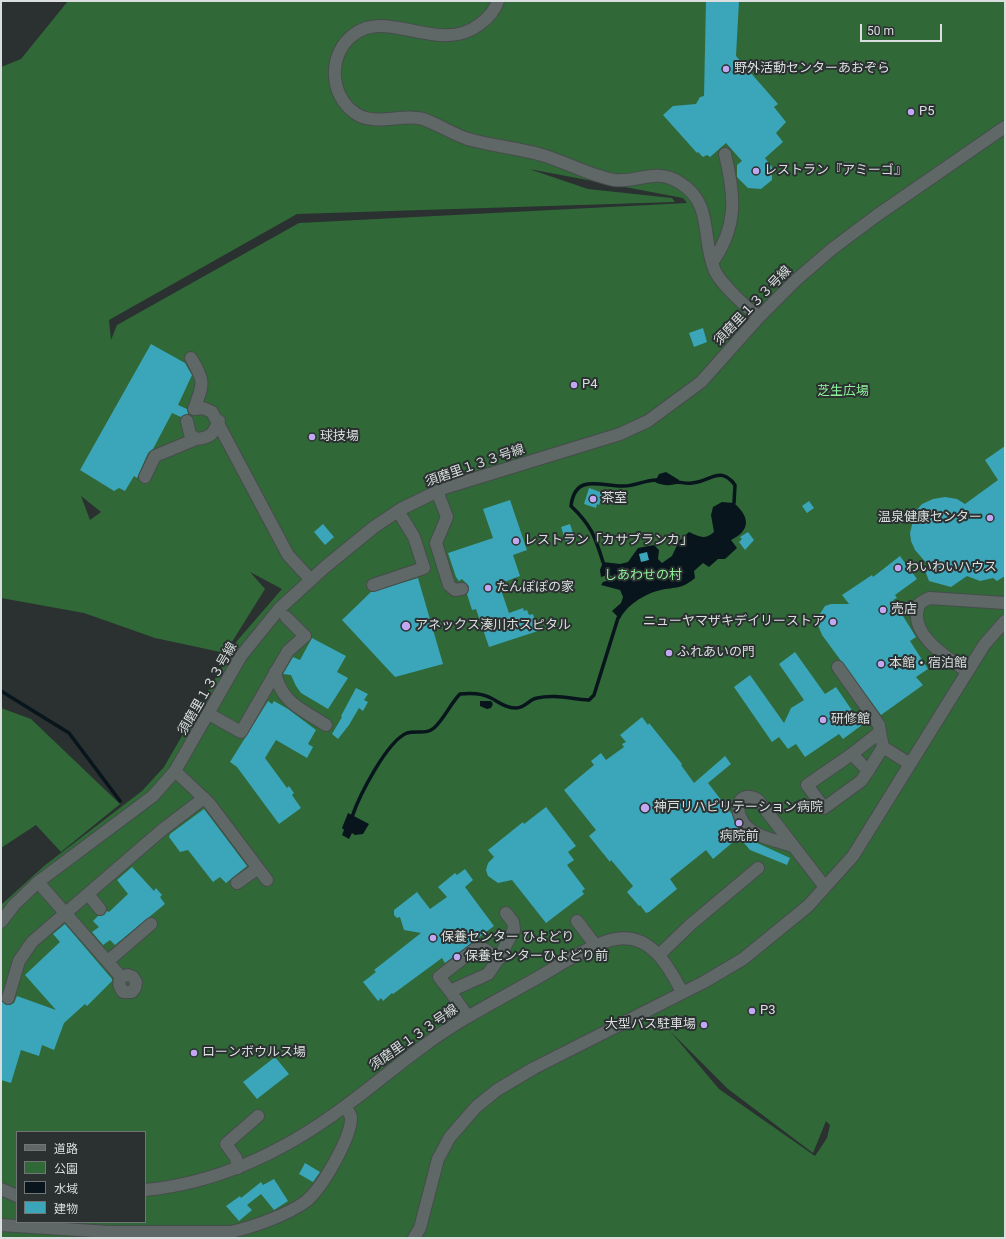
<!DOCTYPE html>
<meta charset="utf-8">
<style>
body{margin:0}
#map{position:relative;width:1006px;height:1239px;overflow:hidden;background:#2a3130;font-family:Roboto,"Noto Sans JP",sans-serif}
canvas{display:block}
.frame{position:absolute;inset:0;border:2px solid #dadede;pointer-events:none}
.legend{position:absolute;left:16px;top:1131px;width:130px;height:92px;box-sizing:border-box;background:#2a3130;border:1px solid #707676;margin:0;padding:5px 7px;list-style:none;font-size:12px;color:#dadede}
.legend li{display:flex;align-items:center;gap:8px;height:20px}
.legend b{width:20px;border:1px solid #707676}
.scale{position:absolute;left:860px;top:24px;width:82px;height:18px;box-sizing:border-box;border:2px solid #dadede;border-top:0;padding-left:5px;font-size:12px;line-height:14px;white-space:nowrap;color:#dadede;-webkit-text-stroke:3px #2a3130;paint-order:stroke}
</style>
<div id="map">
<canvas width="1006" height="1239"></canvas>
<div class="frame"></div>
<ul class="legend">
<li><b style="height:5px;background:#606867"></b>道路</li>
<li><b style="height:11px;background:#306838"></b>公園</li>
<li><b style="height:11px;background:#08151d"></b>水域</li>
<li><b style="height:11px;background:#3ba5b9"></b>建物</li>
</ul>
<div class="scale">50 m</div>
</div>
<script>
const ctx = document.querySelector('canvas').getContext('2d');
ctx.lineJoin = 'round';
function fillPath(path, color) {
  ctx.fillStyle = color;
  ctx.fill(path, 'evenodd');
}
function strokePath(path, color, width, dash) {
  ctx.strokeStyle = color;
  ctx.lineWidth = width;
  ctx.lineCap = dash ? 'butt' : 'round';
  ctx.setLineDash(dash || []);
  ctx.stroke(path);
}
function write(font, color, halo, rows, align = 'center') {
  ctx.font = font + ' Roboto,"Noto Sans JP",sans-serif';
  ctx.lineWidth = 4;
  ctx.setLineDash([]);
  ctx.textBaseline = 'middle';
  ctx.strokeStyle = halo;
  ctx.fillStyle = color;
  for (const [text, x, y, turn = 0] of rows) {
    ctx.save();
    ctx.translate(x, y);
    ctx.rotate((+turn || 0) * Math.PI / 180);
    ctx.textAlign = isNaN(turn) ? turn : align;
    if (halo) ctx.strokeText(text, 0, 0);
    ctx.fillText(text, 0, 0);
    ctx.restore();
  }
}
const green = new Path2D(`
 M68 1H1005V1238H1V905L44 866 142 791 164 767 237 641 282 589 250 572 265 589 225 653 155 638 84 613 1 598V67L21 59ZM529 169 683 198 687 203 299 223 117 325 111 340 109 320 297 214 675 202 672 198 588 189ZM81 496 101 512 90 520ZM670 1031 728 1089 813 1153 826 1121 830 1125 827 1138 815 1156 719 1089ZM17 1132H145V1222H17Z
 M1 708 31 719 120 804 61 852 36 825 1 848Z`);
const water = new Path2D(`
 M666 472 679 480V483C672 486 662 486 655 482L659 474Z
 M722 502 734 503C749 516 752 530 731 540L737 548 725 559H718L709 567 703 563 694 571 695 578C680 591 674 586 657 591 643 595 626 606 620 619L612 611 621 603 623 597 620 590 601 585 603 582 610 580 613 576 607 575 601 577 600 570 603 562 620 564 628 562 638 548 654 545 659 550 658 559 662 563 672 556 679 541 689 532C700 537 705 540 714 532L711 515 713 507Z
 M480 701H491L493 704 491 708 487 709 480 706Z
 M348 813 369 824 363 834 355 835 352 833 349 839 342 835 344 830 342 828Z`);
const stream = new Path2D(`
 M676 482C681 482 687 484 692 483 710 482 720 465 735 485L734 503
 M603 562C595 536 591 525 571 506 575 472 602 487 624 486 636 486 647 479 658 480
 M1 691 69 733 120 801
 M352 817C359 796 387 741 407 733 416 730 426 735 434 728 445 718 450 704 460 694 470 693 482 693 491 698 499 702 505 708 516 708 526 708 529 699 537 698 555 694 571 699 589 700L594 695 618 618`);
const building = new Path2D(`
 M706 1H739L736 56 778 104 774 107 786 122 776 133 783 142 765 158 772 167V180L761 189 748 188 737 177V165L742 161 726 143 710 157 707 155 703 157 698 152 697 153 663 115 673 106 696 104 700 97 704 96Z
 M703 328 707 342 694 347 689 333Z
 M151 344 185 363 189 370 192 375 178 405 187 409 188 414 181 417 172 413 153 449 148 453 137 478 134 476 125 491 119 488 114 491 80 470Z
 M1005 446V576L997 581 993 578 980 581 967 576 951 587 929 581 924 568 929 566 915 550 911 541 910 533 915 512 922 504 933 499 945 497 957 499 965 504 998 480 985 460Z
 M589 488 603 493 599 505 597 504 596 508 584 504Z
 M510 500 527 550 513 555 520 576 499 584 509 613 523 608 524 611 527 610 529 615 533 614 538 631 489 647 476 609 472 610 467 594 469 588 468 585 462 579 459 581 456 577 448 553 493 538 483 509Z
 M809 501 814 508 807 513 802 506Z
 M323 524 334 537 325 545 314 532Z
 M570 524 575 539 566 542 561 527Z
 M748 532 754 540 745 550 739 542 742 539 740 537Z
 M647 552 649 560 641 562 639 554Z
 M900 556 917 579 895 595 897 598 893 600 916 637 910 641 928 669 916 677 923 685 881 715 822 635 816 620 825 606 831 604H849L842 595 872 575 873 577Z
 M418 578 443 664 395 677 342 620 371 592Z
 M312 638 346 656 337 672 348 678 328 709 301 693 296 686 291 675 283 674 293 657 300 660Z
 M795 652 825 694 836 687 862 725 843 739 839 734 805 757 796 744 788 749 779 737 772 742 734 687 750 675 784 723 791 708 804 700 779 664Z
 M356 688 368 694 364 700 368 702 363 711 359 708 349 725 338 739 332 734 342 717 341 716Z
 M268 701 272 704 274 701 288 709 316 730 308 744 313 747 307 758 276 740 265 758 287 788 289 786 294 793 292 795 301 808 279 824 237 767 230 762Z
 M642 717 648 725 649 723 682 764 681 765 694 783 725 756 731 764 708 783 732 814 736 825 742 833 755 842 790 858 787 865 750 850 739 837 713 859 706 850 670 879 677 889 649 912 646 913 640 905 639 906 627 892 633 886 611 860 610 862 589 836 596 830 564 790 594 765 591 761 601 753 606 760 624 747 622 744 626 742 620 735Z
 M546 807 576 846 568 852 574 860 567 865 585 889 582 891 584 894 546 923 512 880 498 883 488 876 486 870 488 863 494 857 488 850 523 822 524 824Z
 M204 809 247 866 226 883 220 877 213 882 188 850 180 852 169 837 170 834Z
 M132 867 154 891 156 888 162 895 160 897 165 904 115 945 110 940 103 945 92 932 99 927 93 921 98 916 104 915 107 911 109 912 128 894 117 880Z
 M465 869 473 880 465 887 494 926 445 963 442 958 393 994 392 993 383 1001 381 998 378 1001 363 982 376 972 374 970 421 933 404 930 400 917 397 918 394 915V910L417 892 430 909 447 897 438 887 455 873 457 875Z
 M65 924 112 979V981L87 1006 85 1004 64 1023 54 1050 42 1045 39 1056 21 1050 11 1083 1 1080V1000L6 1005H10L14 1003 17 996 56 1010 25 975 60 942 53 934Z
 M275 1057 289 1074 257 1099 243 1082Z
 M305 1163 320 1172 313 1182 299 1174Z
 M274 1179 288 1201 274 1210 261 1194 247 1205 252 1210 239 1221 226 1206 240 1196 241 1198 261 1182 263 1185Z`);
const minor = new Path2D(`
 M498 1C495 10 488 18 480 24 439 56 387 7 353 35 328 54 329 95 355 113 374 127 402 113 423 119 438 124 452 134 468 139 492 146 518 148 542 155 566 162 588 175 614 180 638 183 656 167 680 183 714 203 701 240 715 271 721 284 748 309 759 317
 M712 263C738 226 735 196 725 154
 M191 358C205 382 204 383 194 409L203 408 212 412 288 555 311 580
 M187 421 190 434 196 439C211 438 213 434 219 421
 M145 477 155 456 196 439
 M437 491 447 517 436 543 449 585 455 590 462 589
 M373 585 424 568 414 537 398 511
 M838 667 879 725 880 732
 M967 671C947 658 905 632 920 603L929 598 1005 603
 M275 672C281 703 302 709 326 725
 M209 714 241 732 288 651 305 636 286 617
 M883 747 880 732 852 754 868 771 883 747 910 764
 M852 754 807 785 824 808 861 781 868 771
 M175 771 209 803 267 880
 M792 846C779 841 759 838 748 828 731 812 738 788 758 800L825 887
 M38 882 121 977 128 975 133 977 136 982 135 988 132 992H123C119 986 118 983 121 977
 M237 883 258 868
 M88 894 100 909
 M577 921 596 946
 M1 922 14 905 38 882 153 796 175 771 241 656 279 609 325 567 374 527 401 509 444 488 620 434 648 421 701 382 759 317 796 280 832 249 876 216 1005 127
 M659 955 690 925 758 868
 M108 961 151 924
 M450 991 439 977 475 949H484L499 959
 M8 998 19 961 32 942 162 830 204 798
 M468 1017 450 991 488 974 497 961 514 930 513 922 506 913
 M238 1168 236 1158 226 1144 258 1116
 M1 1189 17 1196
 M145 1190C219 1183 285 1151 344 1107 372 1087 397 1065 425 1045 457 1021 493 1003 528 983 551 971 591 943 616 939 651 933 669 967 682 992
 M1 1225 109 1232H231C253 1227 287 1215 305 1202 321 1190 352 1137 351 1117 350 1113 347 1110 345 1107
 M414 1238 420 1228 438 1159 450 1137 476 1107 497 1090 534 1068 704 982 743 959 808 906 853 856 984 645 1005 621`);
const markers = [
 [726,69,4,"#c2a8f3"],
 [911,112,4,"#c2a8f3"],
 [756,171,4,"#c2a8f3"],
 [574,385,4,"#c2a8f3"],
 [312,437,4,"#c2a8f3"],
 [593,499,4,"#c2a8f3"],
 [990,518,4,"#c2a8f3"],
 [516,541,4,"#c2a8f3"],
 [898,568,4,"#c2a8f3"],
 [488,588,4,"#c2a8f3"],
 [883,610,4,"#c2a8f3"],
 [833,622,4,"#c2a8f3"],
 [406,626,5,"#c2a8f3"],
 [669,653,4,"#c2a8f3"],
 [881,664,4,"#c2a8f3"],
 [823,720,4,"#c2a8f3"],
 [645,808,5,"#c2a8f3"],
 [739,823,4,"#c2a8f3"],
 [433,938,4,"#c2a8f3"],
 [457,957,4,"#c2a8f3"],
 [752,1011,4,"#c2a8f3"],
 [704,1025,4,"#c2a8f3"],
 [194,1053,4,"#c2a8f3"]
];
const poiNames = [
 ["野外活動センターあおぞら",734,69],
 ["P5",919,112],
 ["レストラン『アミーゴ』",764,171],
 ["P4",582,385],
 ["球技場",320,437],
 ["茶室",601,499],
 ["温泉健康センター",982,518,"right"],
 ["レストラン「カサブランカ」",524,541],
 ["わいわいハウス",906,568],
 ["たんぽぽの家",496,588],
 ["売店",891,610],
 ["ニューヤマザキデイリーストア",825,622,"right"],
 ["アネックス湊川ホスピタル",415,626],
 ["ふれあいの門",677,653],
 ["本館・宿泊館",889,664],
 ["研修館",831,720],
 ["神戸リハビリテーション病院",654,808],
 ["病院前",739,837,"center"],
 ["保養センター ひよどり",441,938],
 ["保養センターひよどり前",465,957],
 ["P3",760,1011],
 ["大型バス駐車場",696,1025,"right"],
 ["ローンボウルス場",202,1053]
];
const streetNames = [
 ["須磨里１３３号線",753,306,-46],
 ["須磨里１３３号線",475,466,-19],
 ["須磨里１３３号線",208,689,-60],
 ["須磨里１３３号線",414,1038,-35]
];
const parkNames = [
 ["芝生広場",843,392],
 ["しあわせの村",643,576]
];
fillPath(green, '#306838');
fillPath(water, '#08151d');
strokePath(stream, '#08151d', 3.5);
fillPath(building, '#3ba5b9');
strokePath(minor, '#464c4b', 14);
strokePath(minor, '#606867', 12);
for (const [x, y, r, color] of markers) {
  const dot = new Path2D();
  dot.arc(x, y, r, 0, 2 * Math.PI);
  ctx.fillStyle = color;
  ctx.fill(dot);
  strokePath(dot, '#2a3130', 1.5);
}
write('13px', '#dadede', '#2a3130', poiNames, 'left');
write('13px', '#dadede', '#2a3130', streetNames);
write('13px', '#8ff39a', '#2a3130', parkNames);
</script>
